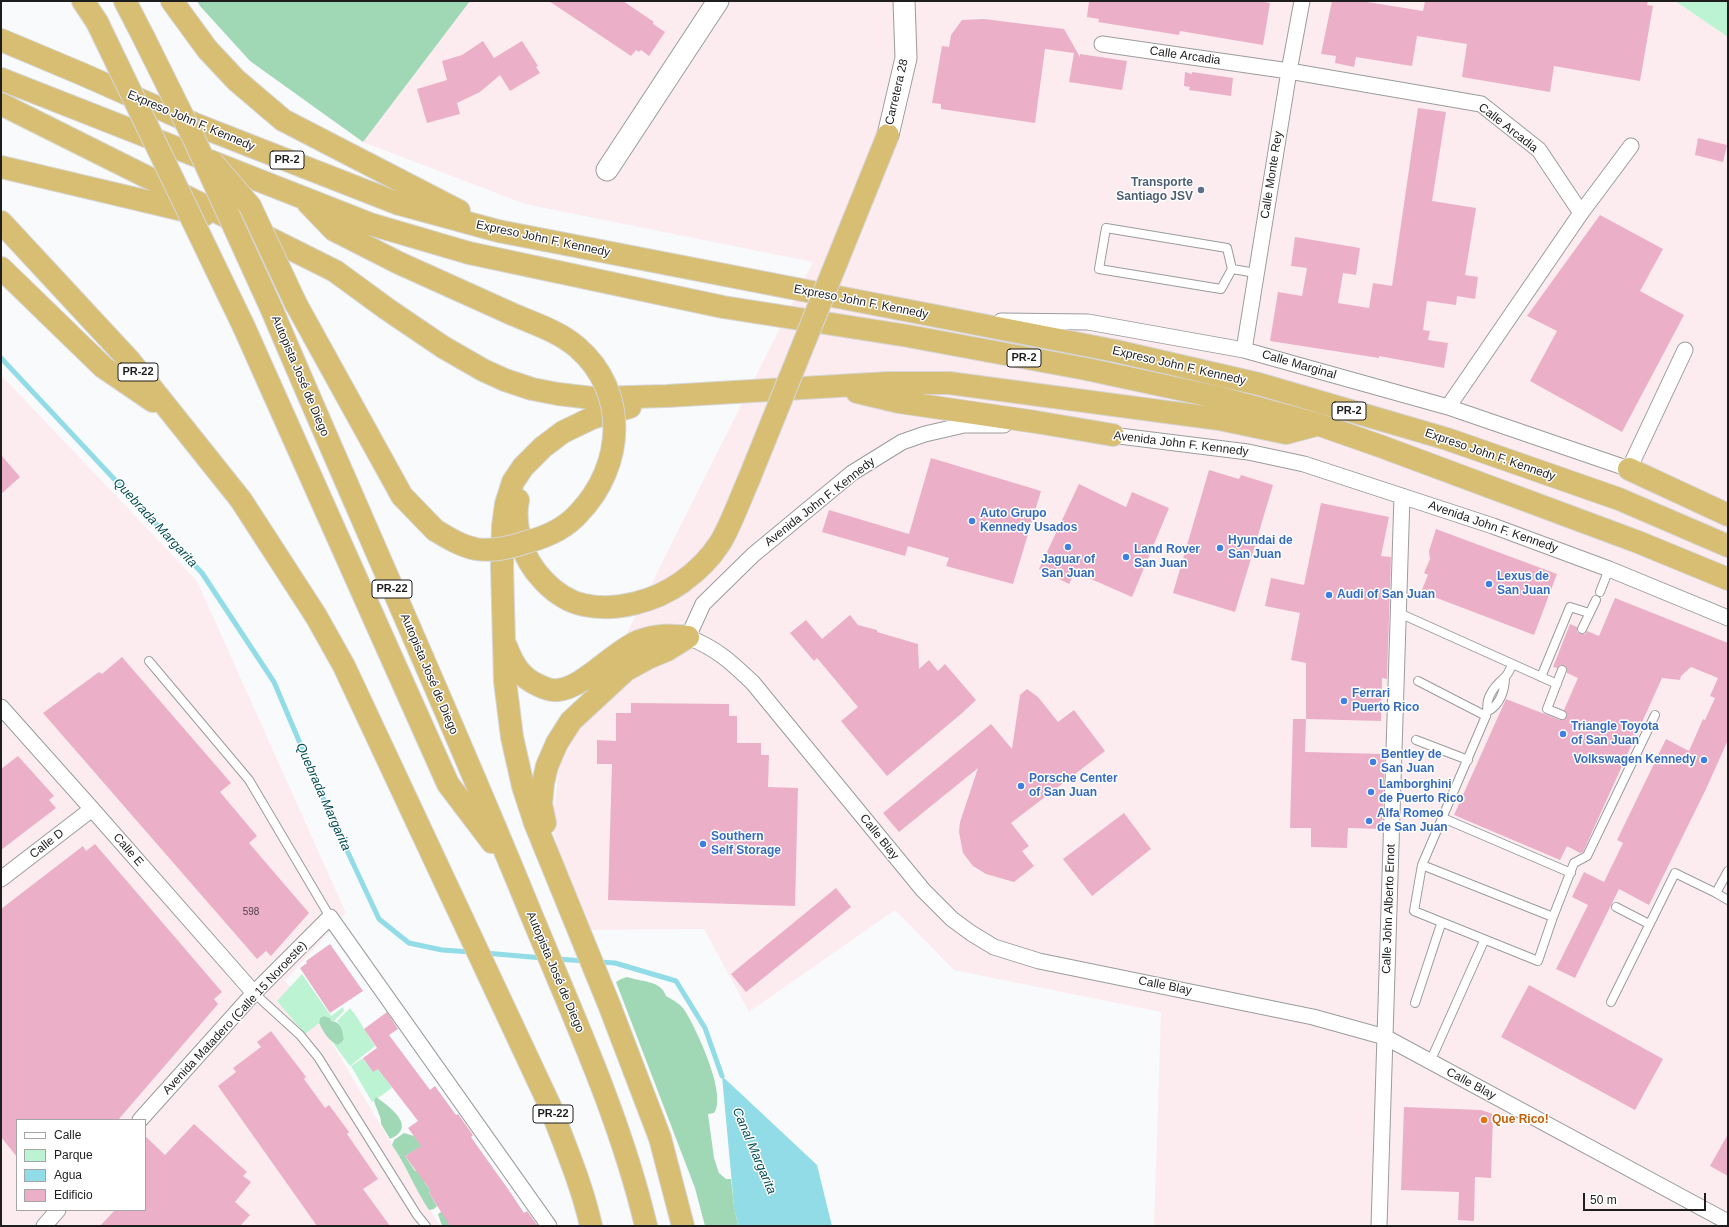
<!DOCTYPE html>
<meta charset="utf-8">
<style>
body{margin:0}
#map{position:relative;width:1729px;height:1227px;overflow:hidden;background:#f9fafc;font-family:Arial,sans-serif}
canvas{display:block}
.frame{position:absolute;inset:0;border:2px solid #1e1e1f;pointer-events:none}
.legend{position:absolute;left:16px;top:1119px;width:130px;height:92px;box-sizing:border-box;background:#fff;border:1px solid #a5a5a5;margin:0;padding:5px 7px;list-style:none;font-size:12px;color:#1e1e1f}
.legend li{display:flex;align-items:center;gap:8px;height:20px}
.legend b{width:20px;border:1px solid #a5a5a5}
.scale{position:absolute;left:1583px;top:1193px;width:123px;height:18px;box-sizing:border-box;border:2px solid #1e1e1f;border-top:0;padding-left:5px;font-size:12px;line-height:14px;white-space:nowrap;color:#1e1e1f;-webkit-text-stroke:3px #fff;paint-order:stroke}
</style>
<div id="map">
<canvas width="1729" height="1227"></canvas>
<div class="frame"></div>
<ul class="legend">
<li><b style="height:5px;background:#fff"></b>Calle</li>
<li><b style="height:11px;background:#bcf3d2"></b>Parque</li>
<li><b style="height:11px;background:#91dce6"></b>Agua</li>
<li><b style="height:11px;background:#ebb0c8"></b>Edificio</li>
</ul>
<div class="scale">50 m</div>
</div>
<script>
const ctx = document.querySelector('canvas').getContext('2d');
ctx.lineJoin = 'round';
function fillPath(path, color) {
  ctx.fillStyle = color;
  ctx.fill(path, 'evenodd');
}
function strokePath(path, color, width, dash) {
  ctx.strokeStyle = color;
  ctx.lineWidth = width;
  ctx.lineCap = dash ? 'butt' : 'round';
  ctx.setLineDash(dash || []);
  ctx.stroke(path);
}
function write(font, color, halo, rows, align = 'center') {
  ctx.font = font + ' Arial,sans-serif';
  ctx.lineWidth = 3;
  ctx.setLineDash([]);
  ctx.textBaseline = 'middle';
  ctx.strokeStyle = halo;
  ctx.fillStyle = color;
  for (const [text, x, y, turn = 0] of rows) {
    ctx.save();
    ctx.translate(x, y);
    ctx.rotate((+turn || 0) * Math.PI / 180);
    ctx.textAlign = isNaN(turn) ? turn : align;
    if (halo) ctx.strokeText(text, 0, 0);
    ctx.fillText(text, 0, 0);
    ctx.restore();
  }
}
const industrial = new Path2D(`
 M470 1H1675L1728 37V1226H1154L1161 1012 954 970 895 910 749 1012 704 929 577 930 552 823 559 768 813 262 525 204 363 142Z
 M1 375 197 581 346 913 285 981 323 1028 440 1226H1ZM17 1120H145V1210H17Z`);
const green = new Path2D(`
 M1675 1H1728V37Z
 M302 974 331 1016 343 1007 344 1011 334 1021H331L330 1018 324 1016 320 1018 319 1023 305 1034 277 1001Z
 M350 1008C360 1020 366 1033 375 1046L350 1066 333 1043 338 1045 342 1042 344 1039 340 1025 337 1021Z
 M363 1058 373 1072 379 1068 392 1088 372 1102 351 1066Z`);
const forest = new Path2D(`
 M197 1H470L363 142 250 61 200 6Z
 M627 977C641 982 661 980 666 996 673 1000 681 1004 685 1011 696 1028 728 1096 714 1113L708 1114 714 1158 719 1173 726 1179H731L734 1206 738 1226H705L695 1188 616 982 621 979Z
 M324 1016 330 1018 331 1021C342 1022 342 1030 344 1039L342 1042 338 1045C329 1042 323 1031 319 1023L320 1018Z
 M376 1097C390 1107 418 1127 390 1139L381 1124C382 1118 376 1108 374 1101Z
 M404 1133 414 1136 422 1146 405 1156 415 1171 427 1164 428 1179 424 1182 431 1191 429 1193 437 1206 434 1209 429 1210C415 1189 406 1165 392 1145L394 1140Z
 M461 1198 453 1226H442L438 1214Z`);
const water = new Path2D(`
 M722 1076 817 1165 832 1226H738L734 1206Z`);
const stream = new Path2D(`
 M1 358 202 573 274 682 330 814 379 919 409 943 442 950 471 952
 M485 953 543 958
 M557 959 585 961
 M599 962 615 963 676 981 705 1028 722 1076`);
const building = new Path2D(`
 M549 1H623L654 22 653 24 665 32 649 56 641 50 639 52 636 50 631 56Z
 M1089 1H1259L1270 3 1263 45 1180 31 1179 35 1098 22 1099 19 1087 17Z
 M1332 1H1361L1423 11 1425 1H1648L1647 5 1653 6 1640 81 1554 66 1550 92 1462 77 1467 44 1417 36 1412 66 1356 57 1354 67 1335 63 1336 56 1321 54Z
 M984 19 1064 29 1080 57V54L1127 61 1122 90 1069 82 1074 53 1045 49 1035 123 941 109V104L932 103 942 46 949 47 951 35 962 20Z
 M483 41 494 58 522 41 538 66 536 67 540 73 510 91 500 75 480 92 457 103 460 114 427 123 417 89 447 80 442 61 462 55Z
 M1185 72 1192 74V72L1233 78 1231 96 1189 90 1190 87 1184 86Z
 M1418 108 1446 112 1432 201 1476 208 1465 275 1478 277 1475 299 1457 296 1456 305 1427 301 1423 330 1430 331 1428 340 1448 343 1444 368 1379 356V358L1270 341 1278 292 1302 296 1307 268 1291 266 1295 237 1360 248 1356 275 1343 273 1338 303 1369 308 1373 283 1392 286Z
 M1698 138 1727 145 1723 162 1695 155Z
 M1600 215 1663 249 1640 291 1684 315 1622 432 1530 381 1557 331 1527 316Z
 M1 455 20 477 1 494Z
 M931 458 1041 491 1013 584 946 566 949 558 908 546 905 556 822 532 829 510 909 534Z
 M1209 470 1239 479 1241 475 1273 485 1235 612 1173 593Z
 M1079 484 1126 507 1132 492 1169 508 1132 597 1075 572 1069 584 1039 569Z
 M1321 503 1389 517 1381 556 1391 557 1387 679 1382 678 1381 721 1306 719V663L1291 660 1300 613 1265 606 1271 578 1304 585Z
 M1436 529 1557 574 1534 635 1421 592 1428 575 1424 573 1430 559 1429 551Z
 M1615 598 1728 643V740L1706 789 1649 905 1619 889 1575 978 1556 969 1588 905 1572 897 1584 872 1604 882 1623 843 1617 840 1666 739 1689 751 1703 719 1705 720 1715 698 1710 696 1718 678 1691 667 1681 676 1680 680 1662 678 1583 852 1580 853 1567 846 1560 860 1454 815 1506 699 1560 720 1567 717V714L1564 710 1578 678 1567 673V669L1564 665H1561L1557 668 1553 667 1570 624 1577 627V632L1580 634H1585L1587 631 1599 636Z
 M850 615 858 625 877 630V632L918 644 919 669 929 660 938 671 945 664 976 700 961 714 887 776 841 721 858 707 817 658 814 661 790 633 806 620 822 639Z
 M122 657 231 783 220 792 257 836 249 843 309 913 271 956 266 951 257 959 43 713 99 672 102 674Z
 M1027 689 1038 697 1058 722 1074 710 1105 751 1011 823 1029 846 1022 851 1034 866 1014 882 986 874 973 866 963 853 959 832 960 822 978 768 899 832 883 813 991 724 1012 749 1020 695Z
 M631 703 729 704V716H737V743H761V755H769L768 787 798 788 795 906 608 900 612 764H597V740L616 741V713H631Z
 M1293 719H1306L1305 752 1385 754 1382 829 1348 828 1347 848 1311 847V828H1290Z
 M18 756 54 796 49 800 56 808 1 850V769Z
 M1124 813 1151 849 1092 896 1063 859Z
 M95 844 222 992 214 999 218 1004 118 1120H17V1157L1 1137V909L83 846 86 851Z
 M836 888 851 907 746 992 731 974Z
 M330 944 363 991 330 1013 300 968 307 963 306 961Z
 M1529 985 1663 1059 1635 1110 1501 1037Z
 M387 1012 398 1029 389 1035 430 1090 435 1086 456 1115 458 1114 473 1135 471 1137 478 1147 508 1189 524 1213 527 1211 538 1226H450L429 1193 431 1191 405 1156 421 1146 408 1128 418 1121 378 1069 373 1072 363 1058 377 1048 364 1029Z
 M271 1031 306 1077 304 1079 325 1108 329 1105 349 1132 347 1134 378 1179 363 1189 390 1226H317L218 1086 236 1072 233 1068 261 1047 257 1042Z
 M1404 1107 1481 1110 1493 1114 1491 1178 1475 1177 1474 1221 1458 1220 1459 1192 1401 1190Z
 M194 1124 247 1172 243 1176 251 1182 235 1202 250 1215 240 1226H100L115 1210H145V1136L165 1155Z
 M1728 1134V1176L1710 1166Z`);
const lane = new Path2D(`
 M1232 269 1221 289 1099 269 1106 228 1227 248 1232 269 1256 273
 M1600 592 1609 569
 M1399 613 1557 684
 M1582 629 1596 600
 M149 661 249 780 330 917
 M1512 665C1510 669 1508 675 1504 678 1498 683 1494 687 1490 695 1485 705 1489 708 1486 716L1422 865 1553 917 1574 863 1587 856 1655 715
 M1562 670 1547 709 1562 715
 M1541 677 1570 607 1589 613
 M1418 681 1486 716
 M1488 711C1500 705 1505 690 1505 677
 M1416 740 1468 760
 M1443 818 1571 873
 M1422 865 1414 911 1538 961 1553 917
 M1728 871 1716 893 1728 900
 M1616 907 1649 924
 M254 993 300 1035 318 1057 417 1215 426 1226
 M1611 1002 1675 873 1716 893
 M1415 1003 1441 924
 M1430 1062 1484 941`);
const street = new Path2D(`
 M1102 44 1289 71 1481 104 1539 150 1581 213
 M1001 321 1088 322 1244 350 1448 407 1629 469 1685 350
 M1244 350 1289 71 1302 1
 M1448 407 1581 213 1631 146
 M1004 425H964L925 434 902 442 852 473 753 555 703 604 688 637C717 649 730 661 753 683L923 890 952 919 971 933 994 947 1039 961 1313 1017 1385 1037 1728 1222
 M1103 434 1248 452 1304 464 1493 526 1609 569 1728 618
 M1 707 92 809 254 993
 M1 879 92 809
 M140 1120 254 993 330 917 549 1226
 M44 1226 58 1210
 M1379 1226 1402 496`);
const secondary = new Path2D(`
 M888 135 906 58 904 1
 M607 170 718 1`);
const highway = new Path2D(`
 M83 1 97 22
 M125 1 144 38
 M172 1 207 49 236 80 283 120 459 211
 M1 40 82 74 197 125 399 204 498 231 1116 351 1259 384 1447 439 1619 499 1728 546
 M1 79 370 224 469 253 723 307 908 336 1086 369 1221 398 1317 424 1380 446 1638 542 1728 579
 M1 104 335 271 387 309 443 347 483 370 505 380 532 389 558 394 592 398 667 396 888 383H949L1219 419 1286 433 1316 425
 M1 167 204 215
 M308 203 334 230 399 263 512 314
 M1 222 130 361 241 500 316 616 344 666 550 1106C565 1146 582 1185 591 1226
 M1 268 103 367 153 401
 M296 304 402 496 435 530
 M272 310C357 510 447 708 529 909 572 1014 620 1116 646 1226
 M244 327 448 784 492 842
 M857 392 899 402 1036 422 1113 435
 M630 407 592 418 563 432 543 447 523 467 513 482 506 504 503 526 502 567 505 681 512 737 523 786 535 823 610 1007 660 1138 683 1226
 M1629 469 1728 515
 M518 500C515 513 517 528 521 542 528 569 555 599 584 605 616 612 656 601 682 582 696 572 711 557 720 543 731 525 740 499 749 479
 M506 646C513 664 520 677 538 685 544 688 552 691 558 690 583 688 613 652 639 641 657 634 670 635 688 637
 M545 823 541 804 543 783 547 766 557 743 571 721 626 670 648 658 667 650 688 637`);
const highwayBridge = new Path2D(`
 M97 22 244 327
 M144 38 195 141 272 310
 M212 162 250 206 296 304
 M749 479 888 135
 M435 530C448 538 461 546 476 549 493 552 512 547 527 542 546 537 566 528 579 513 624 466 629 392 577 347 558 331 535 324 512 314`);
const markers = [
 [1201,190,4,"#5c6f8a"],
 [972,521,4,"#3f7fe0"],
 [1068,547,4,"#3f7fe0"],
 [1220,548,4,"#3f7fe0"],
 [1126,557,4,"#3f7fe0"],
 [1489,584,4,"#3f7fe0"],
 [1329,595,4,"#3f7fe0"],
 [1344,701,4,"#3f7fe0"],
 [1563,734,4,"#3f7fe0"],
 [1704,760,4,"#3f7fe0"],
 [1373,762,4,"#3f7fe0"],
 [1021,786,4,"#3f7fe0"],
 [1371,792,4,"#3f7fe0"],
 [1369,821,4,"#3f7fe0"],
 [703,844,4,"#3f7fe0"],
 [1484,1120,4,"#e8710a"]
];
const numberNames = [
 ["598",251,912]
];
const shields = [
 [287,160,34],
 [1024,358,34],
 [138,372,40],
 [1349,411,34],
 [392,589,40],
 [553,1114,40]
];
const shieldNames = [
 ["PR-2",287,160],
 ["PR-2",1024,358],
 ["PR-22",138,372],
 ["PR-2",1349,411],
 ["PR-22",392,589],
 ["PR-22",553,1114]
];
const streetNames = [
 ["Calle Arcadia",1185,56,8],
 ["Carretera 28",897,92,-77],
 ["Expreso John F. Kennedy",191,121,23],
 ["Calle Arcadia",1508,128,38],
 ["Calle Monte Rey",1272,175,-81],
 ["Expreso John F. Kennedy",543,239,12],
 ["Expreso John F. Kennedy",861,302,11],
 ["Calle Marginal",1299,365,16],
 ["Expreso John F. Kennedy",1179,366,13],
 ["Autopista José de Diego",300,376,67],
 ["Avenida John F. Kennedy",1181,444,7],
 ["Expreso John F. Kennedy",1490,455,19],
 ["Avenida John F. Kennedy",820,502,-38],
 ["Avenida John F. Kennedy",1493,527,19],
 ["Autopista José de Diego",429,674,67],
 ["Calle Blay",879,837,51],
 ["Calle D",47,844,-38],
 ["Calle E",128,850,49],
 ["Calle John Alberto Ernot",1389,909,-88],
 ["Autopista José de Diego",555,972,67],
 ["Calle Blay",1165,986,11],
 ["Avenida Matadero (Calle 15 Noroeste)",235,1018,-47],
 ["Calle Blay",1471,1084,28]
];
const serviceNames = [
 ["Transporte",1193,183],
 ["Santiago JSV",1193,197]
];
const shopNames = [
 ["Auto Grupo",980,514],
 ["Kennedy Usados",980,528],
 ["Hyundai de",1228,541],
 ["San Juan",1228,555],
 ["Land Rover",1134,550],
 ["San Juan",1134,564],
 ["Jaguar of",1068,560,"center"],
 ["San Juan",1068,574,"center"],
 ["Lexus de",1497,577],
 ["San Juan",1497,591],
 ["Audi of San Juan",1337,595],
 ["Ferrari",1352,694],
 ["Puerto Rico",1352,708],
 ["Triangle Toyota",1571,727],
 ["of San Juan",1571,741],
 ["Bentley de",1381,755],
 ["San Juan",1381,769],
 ["Volkswagen Kennedy",1696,760,"right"],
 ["Porsche Center",1029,779],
 ["of San Juan",1029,793],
 ["Lamborghini",1379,785],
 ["de Puerto Rico",1379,799],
 ["Alfa Romeo",1377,814],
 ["de San Juan",1377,828],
 ["Southern",711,837],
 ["Self Storage",711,851]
];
const foodNames = [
 ["Que Rico!",1492,1120]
];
const waterNames = [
 ["Quebrada Margarita",155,523,47],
 ["Quebrada Margarita",323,797,66],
 ["Canal Margarita",754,1151,67]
];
fillPath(industrial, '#fcecef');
fillPath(green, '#bcf3d2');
fillPath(forest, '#a0d8b6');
fillPath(water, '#91dce6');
strokePath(stream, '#91dce6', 5);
fillPath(building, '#ebb0c8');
strokePath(lane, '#9a9c9d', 10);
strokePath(street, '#9a9c9d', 17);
strokePath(secondary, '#9a9c9d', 23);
strokePath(highway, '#d6d6d7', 24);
strokePath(lane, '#fff', 8);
strokePath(street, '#fff', 15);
strokePath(secondary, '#fff', 21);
strokePath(highway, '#d7be73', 22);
strokePath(highwayBridge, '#d6d6d7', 24, []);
strokePath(highwayBridge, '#d7be73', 22);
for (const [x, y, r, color] of markers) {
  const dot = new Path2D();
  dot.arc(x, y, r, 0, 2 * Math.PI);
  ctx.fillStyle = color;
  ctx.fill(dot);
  strokePath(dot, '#fff', 1.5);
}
write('10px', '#514249', null, numberNames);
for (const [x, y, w] of shields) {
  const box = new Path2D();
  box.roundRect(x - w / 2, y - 9, w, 18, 3);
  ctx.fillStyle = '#fff';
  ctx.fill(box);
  strokePath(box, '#1e1e1f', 1);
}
write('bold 11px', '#1e1e1f', null, shieldNames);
write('12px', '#1e1e1f', '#fff', streetNames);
write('bold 12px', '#4e5e75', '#fff', serviceNames, 'right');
write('bold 12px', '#366cbe', '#fff', shopNames, 'left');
write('bold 12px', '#c56008', '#fff', foodNames, 'left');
write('italic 13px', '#084e55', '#fff', waterNames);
</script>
